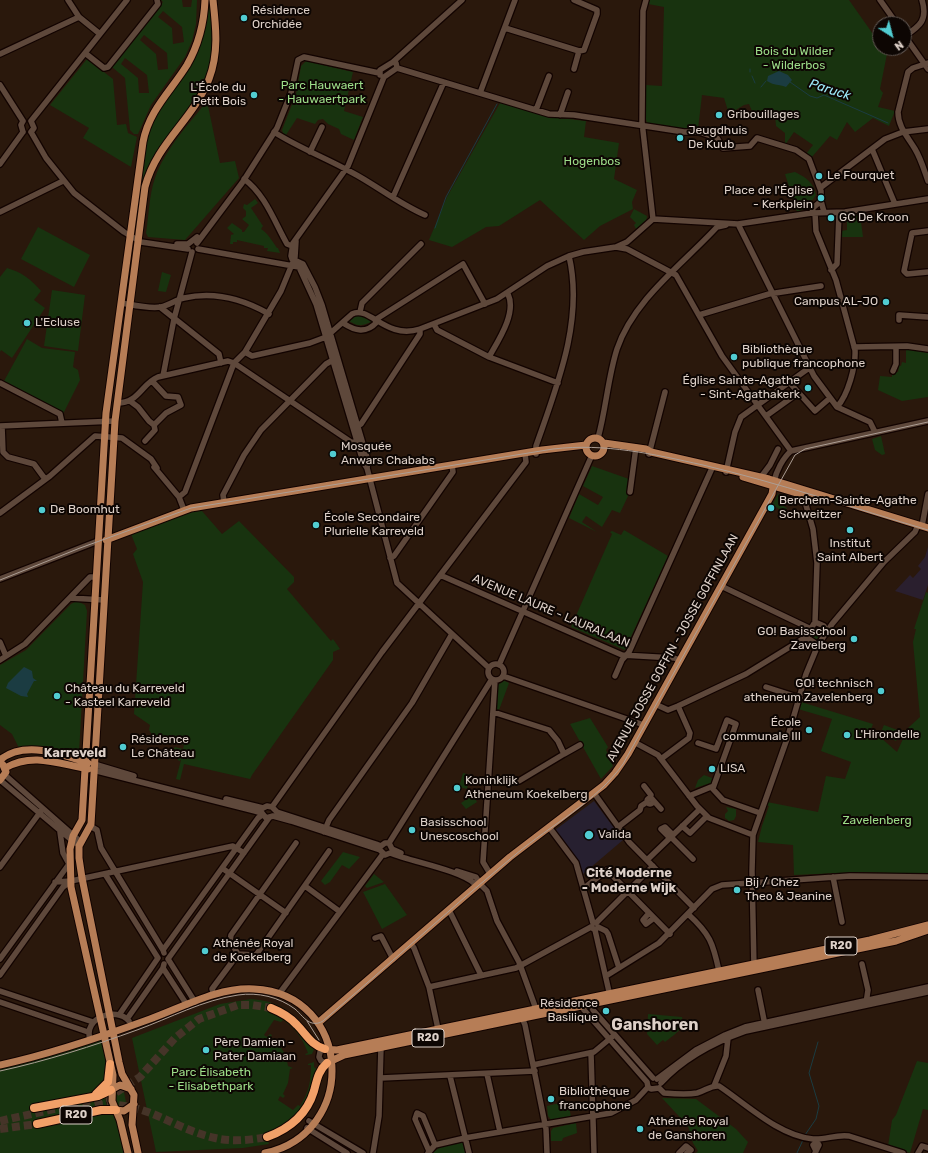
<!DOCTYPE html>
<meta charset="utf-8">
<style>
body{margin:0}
#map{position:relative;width:928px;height:1153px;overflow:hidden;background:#2a180c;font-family:Rubik,sans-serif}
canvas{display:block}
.north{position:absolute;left:872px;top:16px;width:40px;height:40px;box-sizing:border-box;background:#0d0603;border:1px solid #605752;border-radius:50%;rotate:144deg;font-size:11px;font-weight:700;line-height:16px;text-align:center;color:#ddd0c8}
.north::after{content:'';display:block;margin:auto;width:14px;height:18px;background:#51ccd1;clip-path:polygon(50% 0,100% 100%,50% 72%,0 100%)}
</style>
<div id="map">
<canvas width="928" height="1153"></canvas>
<div class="north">N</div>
</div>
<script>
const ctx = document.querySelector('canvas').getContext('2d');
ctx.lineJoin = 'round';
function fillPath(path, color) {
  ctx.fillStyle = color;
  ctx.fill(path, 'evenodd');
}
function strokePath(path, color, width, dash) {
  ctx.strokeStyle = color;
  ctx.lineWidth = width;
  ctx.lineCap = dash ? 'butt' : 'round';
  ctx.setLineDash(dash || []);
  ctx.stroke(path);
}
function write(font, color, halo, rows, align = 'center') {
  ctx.font = font + ' Rubik,sans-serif';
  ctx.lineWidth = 4;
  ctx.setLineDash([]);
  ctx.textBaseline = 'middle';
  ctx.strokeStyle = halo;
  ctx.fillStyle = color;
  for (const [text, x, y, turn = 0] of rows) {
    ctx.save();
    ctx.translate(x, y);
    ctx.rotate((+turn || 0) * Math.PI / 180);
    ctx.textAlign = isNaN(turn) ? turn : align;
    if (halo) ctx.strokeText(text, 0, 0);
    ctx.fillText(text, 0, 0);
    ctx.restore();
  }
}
const industrial = new Path2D(`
 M928 547V585L923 600 895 591 910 575 913 578 921 569 918 566 925 557Z`);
const medical = new Path2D(`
 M594 801 623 840 583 874 576 858 555 830Z`);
const green = new Path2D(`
 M161 0H182L183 7H191L192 0H197L196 24 192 41 185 57 151 105 138 134H134L130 130 125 78 112 67 163 2ZM163 11 182 27 184 42 173 44 172 28 158 17ZM144 35 167 53 168 69 158 70 156 54 140 40ZM125 58 147 75 149 93H139L138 78 121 64Z
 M649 0H849L880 44V48H883L887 54 880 89 883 93 878 107 895 111 889 126 873 118 855 132 847 122 837 140 830 136 811 158 806 154 813 145 794 132 785 145V133L776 126 775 116 763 118 754 116 749 104 744 105 729 114 724 98 702 95 698 129 691 130 647 123 645 116 646 85 662 86 664 7 648 4Z
 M206 1 212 2 215 39 207 78 144 187H138L149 126 191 61Z
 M87 59 113 79 117 125 126 124 128 133 137 137 131 167 83 138 89 128 50 105Z
 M306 61 353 72 344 111 363 117 354 140 341 134 339 129 328 124 323 119 318 120 315 124 297 118 286 135 283 133 282 130 296 94 301 66Z
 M207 101 220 163 235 161 239 178 185 240 148 237 146 233C149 215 149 195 155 178 165 149 189 124 207 101Z
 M500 103 551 117 586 121 584 137 619 143 614 179 637 190 632 202 633 209 600 226 584 240 540 200 499 226 486 227 452 247 429 240 447 197Z
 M795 172C807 178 813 182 816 195L807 208 797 212 785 174Z
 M255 199 258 203 251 208 263 226 261 229C267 232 273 242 277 248H278L280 253 267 251 268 248H264V246L237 240V242H233V244H230L231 235 234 234 227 228 232 223 242 230V232H244L249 225 242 219 246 216V211L243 208 244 204 247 205Z
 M634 209 647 216 646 222 636 229 634 225 636 223 630 217Z
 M860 214 863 237H841V231L847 230V217L843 216Z
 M38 227 90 255 74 287 21 259Z
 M7 268C21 272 31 279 41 291L34 300 45 308 12 358 1 350 0 352V277Z
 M162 272 171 275 166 292 158 291Z
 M52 290 85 295 78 351 44 346Z
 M362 314 373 321C363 326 358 327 349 321L355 316Z
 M27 339 42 348 75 352 73 367 78 370 80 380 63 414 4 381Z
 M906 348 928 350V397L902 401 878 390 880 376 892 377V372H898L899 365 901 366 902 362 906 363Z
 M881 436 885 454 882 455 875 450 872 439Z
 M592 466 629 479 630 492 620 513 612 510 602 527 586 516 582 522 597 532 569 518 579 494 598 505 603 497 583 486Z
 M778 494 786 496 782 505 787 508 785 512 772 505Z
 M202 511 222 534 239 521 294 577V582L287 589 331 641 333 639 340 649 333 652V660L252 775 250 779 184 764 180 780 176 779 181 760 179 761 174 755V748L175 747 183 749 184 745 153 736 149 730 150 725 134 714 143 582 133 554 137 549 131 534 181 513Z
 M624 530 668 556 625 650 571 627 612 534 610 532 612 531 621 535Z
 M926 592 928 593V874L861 872 794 875 793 845 758 842 762 826 769 806 765 805 767 802 818 812 826 776 845 779 851 762 821 751 832 719 798 709 801 702 873 724 871 729 897 752 908 728 920 717 913 642 916 629H914Z
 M77 601 85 605 87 611 79 753 77 755 40 746 19 748 12 734 0 725V665L26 650 71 604Z
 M816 626 824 630 816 641 810 636Z
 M503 680 509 683 499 710 497 709 498 685Z
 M590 718 608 747 606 750 613 766 601 779 570 724Z
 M884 725 900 731 896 741 880 734Z
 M463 773 470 775 467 789 459 787Z
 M704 775 712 778 711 783 695 788 698 780Z
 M473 795 477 802 466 809 461 803Z
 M726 807 736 809V816L734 820 729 821 725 818V814L728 811Z
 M343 852 360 857 349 869 342 865 330 882 325 885 321 881Z
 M374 874 384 882 367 888 365 886Z
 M385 884 407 915 382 929 363 892Z
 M251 999C289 1002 296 1019 319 1043L312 1039 292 1017 272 1007 271 1010 289 1020 315 1047 312 1054 306 1055 305 1054 308 1053C303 1039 295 1028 283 1020L281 1022 274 1020 264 1035 267 1037 270 1034 272 1035 271 1037 280 1046 287 1057H290L291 1060 287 1061 288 1066 293 1068 290 1069 288 1083 283 1094 285 1096 283 1098 280 1096 278 1100 293 1110 298 1105 300 1106C309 1093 311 1080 311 1065H308V1064L314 1062V1067L318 1070C314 1077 314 1084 311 1092 305 1113 287 1127 266 1134L268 1138C290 1130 308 1115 316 1092 318 1086 318 1079 321 1073L323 1076C313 1110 302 1129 268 1141L269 1144 243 1148 156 1152 132 1038 220 1004Z
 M648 1014 682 1017C685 1029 674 1035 665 1042L663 1040 657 1045 647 1034Z
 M102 1039C104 1047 106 1056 107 1065 108 1081 98 1106 116 1115L125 1153H0V1067Z
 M917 1061 928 1063V1110L923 1109 910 1153 888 1146 892 1120 896 1115Z
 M118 1088 126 1090 124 1092 126 1102 130 1104 121 1109 116 1106 114 1094Z
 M662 1098 696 1099 736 1129 748 1142 743 1153H696L698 1151 693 1143 688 1126Z
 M568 1101 571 1117 551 1120 548 1116 547 1106Z
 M576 1123 577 1133 563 1138 562 1141H551V1131L553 1128Z
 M461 1142 464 1144 466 1153H432L440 1147Z`);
const water = new Path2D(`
 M779 71 788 75 792 80 786 87C778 84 775 86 767 81L768 76Z
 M24 667 32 671 33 678 37 681H34L27 694 28 697 21 696 6 688 8 683Z`);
const stream = new Path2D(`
 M750 69V72
 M752 76 755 83
 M790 82 810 96 817 98 824 95 888 123
 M761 87 766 81
 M435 228 446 197 497 104
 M805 1135 816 1119 819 1106 809 1073 818 1042
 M797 1153 803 1140`);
const highwayTunnel = new Path2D(`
 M95 1106C145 1099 170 1128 215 1138 232 1142 250 1140 267 1137
 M0 1121 109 1097 140 1077 175 1038 199 1019 238 1005H252L271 1008
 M0 1129 37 1124`);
const minor = new Path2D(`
 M68 0 79 17 100 34
 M574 0 597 10V14L584 50 579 51 574 69
 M646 0 643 11 642 122 653 219
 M880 0 897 24
 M505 28 579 51
 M904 35 928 69
 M905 36C920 26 928 20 922 0
 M85 53 104 68 108 67 158 4 157 0
 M0 54 79 17
 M928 63 913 68 908 72 898 112C898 127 908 137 915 149 921 159 924 170 928 181
 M397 68 549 114 574 115 684 132H699L717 138 723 148 750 146 757 138 796 150 809 159 821 191V201L824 212
 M380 75V70L393 62 462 0
 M0 85 23 121
 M480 93 515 0
 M536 110 549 76
 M560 115 568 92
 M31 121 127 0
 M23 132 21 125 23 121
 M31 132 46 158 74 193 124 232 141 242 188 249
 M31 132 34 128 31 121
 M274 132C299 148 326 158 351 172 376 185 399 204 425 215
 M872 149 895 204
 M310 152 322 127
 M0 164 23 132
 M244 179C265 194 275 223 287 244L292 246 295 245
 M820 188 885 139 903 132 928 129
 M393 197 444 82
 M0 212 63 181
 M812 213 813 208 821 201
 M815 213 816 231 836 280 855 350C856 366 848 395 837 407
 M738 224 814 376 837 407 870 422 875 432
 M928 231 912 233 904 271 907 274 928 272
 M197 243 242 183 277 128 291 93 298 60 304 57 379 73
 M177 244H188L197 237
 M616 247 627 249 676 275 722 356 791 451
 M198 249 299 267 316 304 359 448 363 462 367 468 397 583 489 668
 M292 259 291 256 293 243 348 166 384 77 397 68 396 63 393 62
 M292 259 303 264 315 287 322 305 368 461 367 468
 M831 270 837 264 839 213
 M121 303C133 305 149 309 161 307 169 305 176 300 184 298 215 291 243 299 269 314
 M160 307 219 354 221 363
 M360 312 362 303 421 244
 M699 315 769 294 821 286
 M375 320 463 264 485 304
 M899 320V315L928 317
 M343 323C355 331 366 334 377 322
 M434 324 437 330 489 357 558 383
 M854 347 907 346 928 349
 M245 352 281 291 295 257 296 241
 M489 357C498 341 517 313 508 294
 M893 371 896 364V348
 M163 376 174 319 192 252
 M789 382 815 411 830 398
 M0 383 60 414 62 423
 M130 401 138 407 149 421 154 425
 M117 403C139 403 141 384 158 377L228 361 234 363 245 352 252 356 310 343 326 337 352 314C370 305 385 340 420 329L497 299 547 266 569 256 583 252 616 247 627 242 653 219 738 224 812 213 845 212 928 199
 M766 416 798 393
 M0 426 115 421
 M2 426 3 452 8 457 34 464 45 479
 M358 426 361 424 420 334V329
 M598 438C606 409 608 377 617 349 634 299 683 264 717 227L726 225
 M145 441 155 430 154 425 166 413 181 405 178 397 166 396 152 381
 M791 451 928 421
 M536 454V446C557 386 584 320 569 256
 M649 454 665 392
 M154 467 179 497 184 510
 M726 472 735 432 741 417 809 368
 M761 477 770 465 778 449
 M774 482C776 471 783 458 791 451
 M630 492 636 447
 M803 495 813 529 817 563 815 622
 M179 497 185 492 234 363 351 442 357 443
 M224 502 223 495 244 455 261 430 326 364 333 360
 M0 513 50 476 95 436 122 438 151 459 157 468
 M922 526 928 494
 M390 558 394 556 453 472 452 465
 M440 575 622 655 674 658 680 660
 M0 579 98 541
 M721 586 811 629
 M70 598 104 600
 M0 642 6 656
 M818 645 806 637 815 622 824 626 826 633
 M0 660 25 644 90 577H96
 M488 672a8 8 0 1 1 16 0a8 8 0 1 1-16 0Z
 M499 665 592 455
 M503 676 644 725
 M615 676 622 660 629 652 713 466
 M766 687 800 698
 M655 704 668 710 678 706 746 674 806 637
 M634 742 658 755 661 759 689 738 690 733 678 706
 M698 743 716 749 727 720 736 724 713 788
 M564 754 580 745
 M661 759 697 806 709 818 753 835
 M94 764 134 776
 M93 770 255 811 262 813 266 818 273 816 291 821 380 850 385 855 390 853C412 862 460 870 475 884H480
 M5 775 81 842
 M0 780 75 843
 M489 780 519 781 564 754 558 741 549 730 493 712
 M644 786 651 795 650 798
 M594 793 629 842 694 908
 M689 796 711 787 723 800 760 813
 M647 801a3 3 0 1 1 6 0a3 3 0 1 1-6 0Z
 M226 799 263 808 267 806 272 807
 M653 800 661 809
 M272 807 382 652 526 462 525 453
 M272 807 277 812 376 844 381 846 385 843H389
 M90 826 97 830 101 848 163 950
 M682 826 690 833 707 816
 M549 827 576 863 593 923
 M618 827 640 810 641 806 647 802
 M324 832 329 820 412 703 452 634
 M671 837 693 859
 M670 838 661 829 665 827 673 835
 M389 843 492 679
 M389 843 392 849 401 853
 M647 860 700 809
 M0 867 41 811
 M222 868 286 913
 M457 871 476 877 480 884
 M489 872 483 862 495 680
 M105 874 158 958 119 1015
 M833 877 842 922
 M55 882 71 881 233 846 244 853
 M480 884 487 891 497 921 519 962 536 1009 533 1011
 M305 886 339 911
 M583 889 607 870 670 934
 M449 910 481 975
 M649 913 643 920 646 924 654 918
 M688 914C710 934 713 943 719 971
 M596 923 653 866
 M591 927 595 930 610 996
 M598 927 606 931 608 934 619 968
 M375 938 381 936 393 959
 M411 944 414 948 429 987 438 1029
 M164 953 163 950 258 818 262 815
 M238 954 256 955 329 851
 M238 954 230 941 231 935 296 843
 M0 959 69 864 63 853 60 832
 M862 964 868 990 866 1003
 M163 968 187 1005
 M754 968 752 871 753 835 788 736 806 674 818 645 832 624 884 562 915 532 918 525
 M0 975 63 887 71 881
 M606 976 659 943 712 889 722 885 850 876 928 877
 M429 987 516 968 591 927
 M758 990 765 1025
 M0 991 93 1022
 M279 994 383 854
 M214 995 212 989 238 954
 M589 1001 593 1010 653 1078
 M0 1002 88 1032
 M195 1002 168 959 269 818
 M581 1002 584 1010 647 1082
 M521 1015 525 1025 546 1129 547 1153
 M127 1019 163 968 164 964
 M90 1039C83 1018 116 1006 129 1021
 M325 1049 320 1052 319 1057 321 1061 327 1063
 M591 1053 594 1153
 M533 1065 594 1052 612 1037
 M487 1074 500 1132
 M450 1076 469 1153
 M381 1078 535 1071
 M657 1079 696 1050 725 1035 745 1027 928 987
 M661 1083C684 1058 715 1042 746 1031L928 992
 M714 1086 726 1056 728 1038
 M648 1087 651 1089 659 1088
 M659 1088 664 1093C675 1094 687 1095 697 1093 705 1091 711 1085 719 1086 746 1104 779 1136 813 1139 826 1140 836 1134 849 1136L903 1153
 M309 1121 363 1153
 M307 1128 347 1153
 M429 1151 415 1119 417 1113 423 1116 435 1145
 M373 1153 379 1116 381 1047
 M428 1153 435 1145 465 1138 611 1113 636 1100 648 1087 647 1082
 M679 1153 686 1146 691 1150 687 1153
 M815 1153 819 1145 817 1142 813 1145 816 1151
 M918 1153 922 1146 928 1148`);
const major = new Path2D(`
 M586 447a9 9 0 1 1 18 0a9 9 0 1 1-18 0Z
 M604 443 646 449 651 452 769 479 928 528
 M743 477 803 495 815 496
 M106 540 191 508 542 450 586 445
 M0 760C24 740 62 754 88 763
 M5 768C33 752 59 764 88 769
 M0 780 6 772 3 765
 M318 1023 510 857 604 785 615 773 628 754 772 494 774 482
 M325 1049 337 1050 870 940 928 925
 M327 1063 344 1055 896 941 928 930
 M0 1065C51 1054 101 1037 150 1019 183 1007 218 987 254 989 353 994 359 1133 265 1153
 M111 1090 120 1085 131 1089
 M116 1110 124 1111 134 1104
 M128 1153 120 1120 112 1101 113 1075 71 887 70 849 73 836 82 820 106 413 143 142C149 110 171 91 187 65 199 44 204 24 205 0
 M138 1153 132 1125 134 1095 122 1074 119 1062 82 878 79 858V846L91 824 115 421 145 187C157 142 193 120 209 79 219 53 216 27 213 0`);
const highway = new Path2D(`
 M271 1008C281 1012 290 1017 297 1025 307 1035 311 1045 325 1049
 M96 1094 108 1082 110 1064
 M34 1108 98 1096 111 1090
 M37 1124 101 1110H116
 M267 1137C289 1129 307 1114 314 1091 317 1080 318 1071 327 1063`);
const tram = new Path2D(`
 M0 580 80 548 191 508 553 449C605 443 653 454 703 465 779 483 853 508 928 530
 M307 1021 319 1040
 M0 1071C46 1061 93 1046 137 1030 170 1018 203 1000 238 995 258 992 279 997 295 1009 300 1013 305 1021 312 1023 316 1024 320 1023 323 1021 388 966 450 908 516 854 551 825 596 802 623 764L795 455 805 449 928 422`);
const markers = [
 [244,18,4,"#51ccd1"],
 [254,95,4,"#51ccd1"],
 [719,115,4,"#51ccd1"],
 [680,138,4,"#51ccd1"],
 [819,176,4,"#51ccd1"],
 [821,198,4,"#51ccd1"],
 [831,218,4,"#51ccd1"],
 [886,302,4,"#51ccd1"],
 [27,323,4,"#51ccd1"],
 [734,357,4,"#51ccd1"],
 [808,388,4,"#51ccd1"],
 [333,454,4,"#51ccd1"],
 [771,508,4,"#51ccd1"],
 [42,510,4,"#51ccd1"],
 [316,525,4,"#51ccd1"],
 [850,530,4,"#51ccd1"],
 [854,639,4,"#51ccd1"],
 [881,691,4,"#51ccd1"],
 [57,696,4,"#51ccd1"],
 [809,730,4,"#51ccd1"],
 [847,735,4,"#51ccd1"],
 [123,747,4,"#51ccd1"],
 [712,769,4,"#51ccd1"],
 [457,788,4,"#51ccd1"],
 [412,830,4,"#51ccd1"],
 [589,835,5,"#51ccd1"],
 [737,890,4,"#51ccd1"],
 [205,951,4,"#51ccd1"],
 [606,1011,4,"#51ccd1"],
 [206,1050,4,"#51ccd1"],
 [551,1099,4,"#51ccd1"],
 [640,1129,4,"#51ccd1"]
];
const shields = [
 [841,946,32],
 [428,1038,32],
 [76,1115,32]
];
const shieldNames = [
 ["R20",841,946],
 ["R20",428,1038],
 ["R20",76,1115]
];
const poiNames = [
 ["Résidence",252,11],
 ["Orchidée",252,25],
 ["L'École du",246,88,"right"],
 ["Petit Bois",246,102,"right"],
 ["Gribouillages",727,115],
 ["Jeugdhuis",688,131],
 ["De Kuub",688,145],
 ["Le Fourquet",827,176],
 ["Place de l'Église",813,191,"right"],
 ["- Kerkplein",813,205,"right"],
 ["GC De Kroon",839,218],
 ["Campus AL-JO",878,302,"right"],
 ["L'Ecluse",35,323],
 ["Bibliothèque",742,350],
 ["publique francophone",742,364],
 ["Église Sainte-Agathe",800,381,"right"],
 ["- Sint-Agathakerk",800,395,"right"],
 ["Mosquée",341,447],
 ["Anwars Chababs",341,461],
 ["Berchem-Sainte-Agathe",779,501],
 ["Schweitzer",779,515],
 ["De Boomhut",50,510],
 ["École Secondaire",324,518],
 ["Plurielle Karreveld",324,532],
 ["Institut",850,544,"center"],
 ["Saint Albert",850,558,"center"],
 ["GO! Basisschool",846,632,"right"],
 ["Zavelberg",846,646,"right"],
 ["GO! technisch",873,684,"right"],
 ["atheneum Zavelenberg",873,698,"right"],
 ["Château du Karreveld",65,689],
 ["- Kasteel Karreveld",65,703],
 ["École",801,723,"right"],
 ["communale III",801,737,"right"],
 ["L'Hirondelle",855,735],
 ["Résidence",131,740],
 ["Le Château",131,754],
 ["LISA",720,769],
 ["Koninklijk",465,781],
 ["Atheneum Koekelberg",465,795],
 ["Basisschool",420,823],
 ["Unescoschool",420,837],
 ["Valida",598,835],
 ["Bij / Chez",745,883],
 ["Theo & Jeanine",745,897],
 ["Athénée Royal",213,944],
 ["de Koekelberg",213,958],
 ["Résidence",598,1004,"right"],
 ["Basilique",598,1018,"right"],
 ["Père Damien -",214,1043],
 ["Pater Damiaan",214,1057],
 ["Bibliothèque",559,1092],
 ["francophone",559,1106],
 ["Athénée Royal",648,1122],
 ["de Ganshoren",648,1136]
];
const parkNames = [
 ["Bois du Wilder",794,52],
 ["- Wilderbos",794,66],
 ["Parc Hauwaert",322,86],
 ["- Hauwaertpark",322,100],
 ["Hogenbos",592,162],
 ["Zavelenberg",877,821],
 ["Parc Élisabeth",211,1073],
 ["- Elisabethpark",211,1087]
];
const streetNames = [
 ["AVENUE LAURE - LAURALAAN",551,611,23],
 ["AVENUE JOSSE GOFFIN - JOSSE GOFFINLAAN",673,648,-61]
];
const waterNames = [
 ["Paruck",830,90,18]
];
const neighbourhoodNames = [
 ["Karreveld",75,753],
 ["Cité Moderne",629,873],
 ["- Moderne Wijk",629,888]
];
const districtNames = [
 ["Ganshoren",655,1025]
];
fillPath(industrial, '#2a1f2e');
fillPath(medical, '#272030');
fillPath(green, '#18330f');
fillPath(water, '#1b3c42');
strokePath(stream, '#1b3c42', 1);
strokePath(highwayTunnel, '#453428', 8, [8, 4]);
strokePath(minor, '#120300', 8);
strokePath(major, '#120300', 9);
strokePath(highway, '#120300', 10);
strokePath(minor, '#5e483b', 5.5);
strokePath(major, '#b67d56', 7);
strokePath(highway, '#f1a068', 8);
strokePath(tram, '#ac9e95', 1);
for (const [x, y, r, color] of markers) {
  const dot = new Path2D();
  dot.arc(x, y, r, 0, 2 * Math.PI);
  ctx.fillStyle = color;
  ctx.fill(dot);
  strokePath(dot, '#0d0603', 1.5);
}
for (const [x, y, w] of shields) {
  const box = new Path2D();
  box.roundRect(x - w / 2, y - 9, w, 18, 3);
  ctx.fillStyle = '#0d0603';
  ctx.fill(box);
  strokePath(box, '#ddd0c8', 1);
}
write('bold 11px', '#ddd0c8', null, shieldNames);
write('12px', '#ddd0c8', '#0d0603', poiNames, 'left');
write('12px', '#9cdc88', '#0d0603', parkNames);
write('12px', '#ddd0c8', '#0d0603', streetNames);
write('italic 13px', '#9eebfb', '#0d0603', waterNames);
write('bold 13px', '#ddd0c8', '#0d0603', neighbourhoodNames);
write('bold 16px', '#ddd0c8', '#0d0603', districtNames);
</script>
